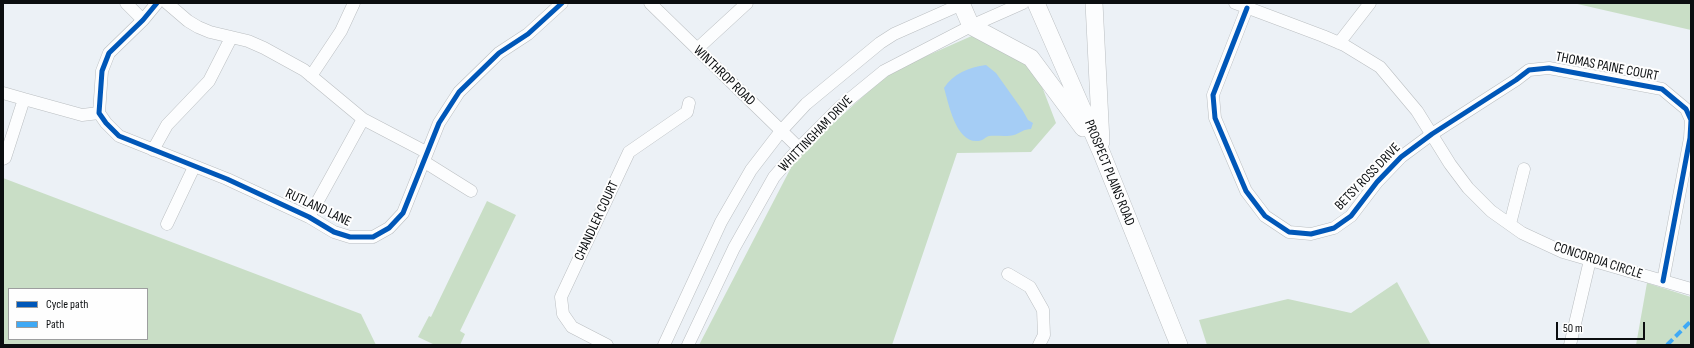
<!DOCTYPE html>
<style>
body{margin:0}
#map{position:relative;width:1694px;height:348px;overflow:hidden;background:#ecf1f6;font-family:"Sofia Sans Condensed",sans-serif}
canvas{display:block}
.frame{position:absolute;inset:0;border:4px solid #0b0e10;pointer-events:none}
.legend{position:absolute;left:8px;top:288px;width:140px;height:52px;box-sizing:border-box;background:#fefefe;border:1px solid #9d9e9f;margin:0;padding:5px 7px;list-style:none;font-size:12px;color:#0b0e10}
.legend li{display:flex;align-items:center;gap:8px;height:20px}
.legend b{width:20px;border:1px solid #9d9e9f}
.scale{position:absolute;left:1556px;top:322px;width:89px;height:18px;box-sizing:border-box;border:2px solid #0b0e10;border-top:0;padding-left:5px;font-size:12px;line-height:14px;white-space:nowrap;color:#0b0e10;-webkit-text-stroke:3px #fefefe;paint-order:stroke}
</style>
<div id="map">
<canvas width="1694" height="348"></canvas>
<div class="frame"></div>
<ul class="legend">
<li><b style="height:5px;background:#0057b8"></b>Cycle path</li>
<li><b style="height:5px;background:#3fa9f5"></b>Path</li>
</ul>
<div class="scale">50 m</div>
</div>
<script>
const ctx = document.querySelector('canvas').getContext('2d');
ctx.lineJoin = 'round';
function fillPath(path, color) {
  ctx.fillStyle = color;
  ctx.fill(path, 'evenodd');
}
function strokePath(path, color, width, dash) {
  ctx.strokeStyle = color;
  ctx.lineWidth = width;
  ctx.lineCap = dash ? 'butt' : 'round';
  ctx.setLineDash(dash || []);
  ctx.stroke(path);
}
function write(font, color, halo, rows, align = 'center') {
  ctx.font = font + ' "Sofia Sans Condensed",sans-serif';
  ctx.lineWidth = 4;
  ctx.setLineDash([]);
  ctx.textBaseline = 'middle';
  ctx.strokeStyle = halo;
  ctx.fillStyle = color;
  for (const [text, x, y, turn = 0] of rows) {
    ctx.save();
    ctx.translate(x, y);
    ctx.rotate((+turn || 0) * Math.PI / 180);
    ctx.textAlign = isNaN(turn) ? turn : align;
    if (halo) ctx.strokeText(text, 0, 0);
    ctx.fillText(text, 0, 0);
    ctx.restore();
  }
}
const green = new Path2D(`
 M1573 3H1691V30Z
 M983 31 1031 58 1056 123 1031 152 957 153 892 345H699L797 156 890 72Z
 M3 178 361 314 376 345H3ZM9 289H147V339H9Z
 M487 201 516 215 460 331 465 334 460 345H435L418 337 429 316 431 317Z
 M1397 282 1431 345H1207L1199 320 1288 299 1351 313Z
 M1647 283 1691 297V345H1636Z`);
const water = new Path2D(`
 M986 65 996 73 1023 111 1028 120 1033 123 1031 129C1024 129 1020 133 1014 135 1006 137 997 135 989 136 985 137 983 141 978 141 956 143 949 105 944 88 953 74 969 67 986 65Z`);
const street = new Path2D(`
 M126 3 143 20
 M157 3 143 20 109 53 102 71 99 113 106 123 119 136 227 179 309 217 334 232 350 237H373L389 228 403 213 439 123 459 92 499 53 528 34 562 3
 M167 3 188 21 198 27 210 32 248 41 264 48 304 70 363 119 426 152
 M650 3 799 148
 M1235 3 1323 36 1344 45 1380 67 1417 111 1450 164 1468 188 1491 211 1522 233 1563 252 1691 289
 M1247 8 1213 95 1215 118 1246 191 1265 216 1289 232 1311 234 1334 228 1351 216 1377 182 1401 157 1432 134 1516 80 1529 70 1549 68 1662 89 1686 109 1691 120 1690 138 1663 281
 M1339 43 1370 3
 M697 49 747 3
 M311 76 341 31 354 3
 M3 93 24 99 5 158 3 159
 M24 99 82 115 99 113
 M153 150 167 125 209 81 231 38
 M423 161 471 191
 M309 217 363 119
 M167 224 194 167
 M1510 224 1524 169
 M1008 274 1030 287 1043 310 1044 335 1039 345
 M607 345 572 327 563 314 561 297 629 152 687 112 689 103
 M664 345 721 222 751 170 781 131 806 104 880 43 894 34 964 3
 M688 345 734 248 774 177 799 148 840 107 884 71 971 26 1023 3
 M1570 345 1590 260`);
const secondary = new Path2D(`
 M961 3 971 26 1031 58 1083 128
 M1036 3 1102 154 1179 345
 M1094 3 1101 142`);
const quiet = new Path2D(`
 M1667 345 1691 321`);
const cycleway = new Path2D(`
 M157 3 143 20 109 53 102 71 99 113 106 123 119 136 227 179 309 217 334 232 350 237H373L389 228 403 213 439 123 459 92 499 53 528 34 562 3
 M1247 8 1213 95 1215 118 1246 191 1265 216 1289 232 1311 234 1334 228 1351 216 1377 182 1401 157 1432 134 1516 80 1529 70 1549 68 1662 89 1686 109 1691 120 1690 138 1663 281`);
const streetNames = [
 ["THOMAS PAINE COURT",1607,67,11],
 ["WINTHROP ROAD",724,76,44],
 ["WHITTINGHAM DRIVE",816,134,-46],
 ["PROSPECT PLAINS ROAD",1109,173,68],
 ["BETSY ROSS DRIVE",1368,177,-46],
 ["RUTLAND LANE",318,208,25],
 ["CHANDLER COURT",597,221,-65],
 ["CONCORDIA CIRCLE",1598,261,18]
];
fillPath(green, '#c9dec6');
fillPath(water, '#a5cdf5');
strokePath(street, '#babec1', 13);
strokePath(secondary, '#babec1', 18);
strokePath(street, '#fcfdfe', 12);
strokePath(secondary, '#fcfdfe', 17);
strokePath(quiet, '#3fa9f5', 4, [8, 4]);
strokePath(cycleway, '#0057b8', 5);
write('14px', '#0b0e10', '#fefefe', streetNames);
</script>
